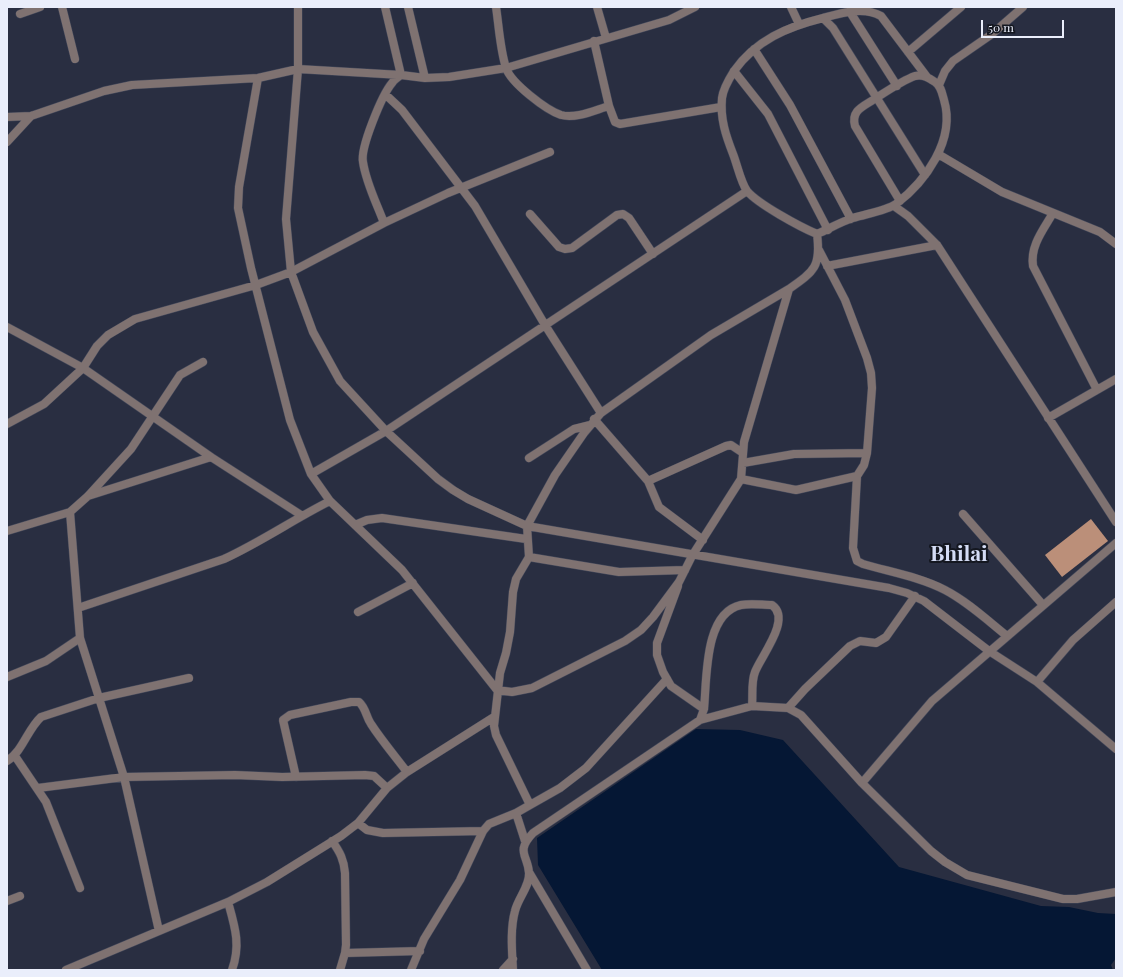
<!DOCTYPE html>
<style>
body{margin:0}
#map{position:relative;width:1123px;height:977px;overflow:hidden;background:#292e41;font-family:"Playfair Display",serif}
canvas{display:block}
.frame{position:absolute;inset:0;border:8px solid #eaeefb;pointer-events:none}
.scale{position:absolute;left:981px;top:20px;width:83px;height:18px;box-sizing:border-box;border:2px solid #eaeefb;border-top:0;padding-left:5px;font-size:12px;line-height:14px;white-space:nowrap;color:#eaeefb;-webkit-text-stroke:3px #141720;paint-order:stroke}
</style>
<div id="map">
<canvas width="1123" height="977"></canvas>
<div class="frame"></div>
<div class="scale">50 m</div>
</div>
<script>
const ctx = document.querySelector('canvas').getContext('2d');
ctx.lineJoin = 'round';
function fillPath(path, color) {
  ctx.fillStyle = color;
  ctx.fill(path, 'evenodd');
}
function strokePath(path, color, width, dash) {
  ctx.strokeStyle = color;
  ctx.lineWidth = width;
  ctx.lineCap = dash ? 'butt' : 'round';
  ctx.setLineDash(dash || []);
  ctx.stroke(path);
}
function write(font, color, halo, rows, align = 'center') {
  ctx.font = font + ' "Playfair Display",serif';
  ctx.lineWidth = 4;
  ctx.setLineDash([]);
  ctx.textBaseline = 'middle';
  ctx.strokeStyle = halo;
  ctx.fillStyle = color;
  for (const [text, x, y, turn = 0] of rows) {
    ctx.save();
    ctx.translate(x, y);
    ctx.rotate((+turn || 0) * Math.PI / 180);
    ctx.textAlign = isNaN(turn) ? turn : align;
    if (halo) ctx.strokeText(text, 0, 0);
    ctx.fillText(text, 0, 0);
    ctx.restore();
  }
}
const water = new Path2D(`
 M696 729 740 730 783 740 899 867 1041 906 1069 907 1098 913 1116 914V958L1111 965 1113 970H602L538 865 537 838Z`);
const building = new Path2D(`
 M1091 519 1108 541 1062 577 1045 555Z`);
const street = new Path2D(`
 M62 7 75 59
 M298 7V69L286 219 291 272 313 332 340 381 386 431 438 479 453 490 468 499 527 526 889 588 907 593 924 601 989 651 1037 682 1116 749
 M408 7 425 78
 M496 7C499 27 500 49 506 68 511 83 546 110 561 115 576 119 595 110 609 106L615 122 620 124 721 107
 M597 7 606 38
 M791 7 799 24
 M850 12 897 86
 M20 14 40 7
 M823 18C841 13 864 6 881 16L927 77
 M594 41 609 106
 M754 49 790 105 851 219
 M908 52 961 7
 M734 71 768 114 828 230
 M258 78 239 187 238 208 251 268 290 420 311 474 330 501 402 570 497 690 512 692 532 688 625 641 641 630 653 617 679 582 692 556 741 479 744 442 789 289C815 271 821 266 817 234
 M939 85 945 71 953 61 992 34 1023 7
 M385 94 402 110 475 206 545 325 601 413
 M7 117 31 116 104 91 132 85 258 78 298 69 401 75 425 78 449 77 506 68 669 20 695 7
 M7 142 31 116
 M938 154 1002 192 1100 232 1116 244
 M900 201 855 126C851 111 862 107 873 100 884 93 903 80 915 76 923 74 929 78 935 82 941 86 942 93 944 100 956 140 925 182 896 204 886 211 865 214 853 218 840 222 829 229 817 234 800 227 758 204 747 191 741 183 737 164 733 154 726 136 720 119 722 98 723 89 729 79 734 71 756 40 787 27 823 18L833 28 925 175
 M894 206 908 216 937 245 1116 522
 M1053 213C1043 230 1030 246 1033 266L1097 390
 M530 214 559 247 565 249 572 248 617 215 623 214 629 218 653 254
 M384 223C377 204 366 183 363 162 360 148 382 95 392 83 394 80 398 77 401 75L385 7
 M827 266 937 245
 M7 327 83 368 211 457 301 515
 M1048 418 1116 379
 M594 419 648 481 659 507 703 540
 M7 424 44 404 83 368 97 346 108 335 135 319 256 285 291 272 384 223 448 193 550 152
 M529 458 574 429 590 425
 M743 463 794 454 867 453
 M311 474 386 431 747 191
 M857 476 853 548 857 561 863 564C890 572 920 577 945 590 968 602 987 620 1007 636
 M741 479 796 490 857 476 864 465 867 453 872 388 871 373 867 358 845 300 819 250
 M648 481 726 446 731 445 743 453
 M88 496 211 457
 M963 514 1043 605
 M355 525 367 520 382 518 526 539
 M7 531 70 512
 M529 557 619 572 685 570
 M678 586 657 643V655L663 672 671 686 704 709
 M78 608 224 559C261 542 294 519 330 501
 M358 612 413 583
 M7 677 46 661 80 638
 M1037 682 1073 640 1116 602
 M788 708 805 689 850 646 860 641 876 643 886 637 915 596
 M700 720 704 709C707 678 704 613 741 605 751 603 762 605 772 605 792 619 761 656 755 672 751 682 753 695 752 706
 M15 756 46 802 80 888
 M7 761C23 751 27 730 41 717L99 698 189 678
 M296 777 283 720 290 715 351 702H359C366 708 366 717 371 724 382 741 395 756 407 772
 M862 783 932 701 1116 543
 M38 788 124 777 235 775 282 777 365 775 374 776 387 788
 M530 805 560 788 586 768 667 679
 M358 823 367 830 383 833 483 831
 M332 841C340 852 344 860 345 873L346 945 345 953 340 970
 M525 841 516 813 530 805 496 735 494 726 500 673 506 653 510 632 513 592 516 579 529 557 527 526 555 475 584 433 601 413 711 335 789 289
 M529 872 587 970
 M7 901 20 896
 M228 902C235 927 241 945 232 970
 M159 931 124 777 80 638 70 512 88 496 131 449 180 375 203 362
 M345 953 420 951
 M66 970 228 902 267 882 341 836 358 823 387 788 407 772 494 717
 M411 970 424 939 460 880 483 831 489 824 516 813
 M503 970 513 959
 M513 970C512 951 510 929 515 911 518 898 530 886 529 873 528 855 515 852 533 833L700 720 752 706 788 708 801 715 862 783 931 851 945 862 967 875 1063 899H1077L1116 892`);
const townNames = [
 ["Bhilai",959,554]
];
fillPath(water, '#051734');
fillPath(building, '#bb8f79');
strokePath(street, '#44495b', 9);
strokePath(street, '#7f7271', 8);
write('bold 21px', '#d4dcf5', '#141720', townNames);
</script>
